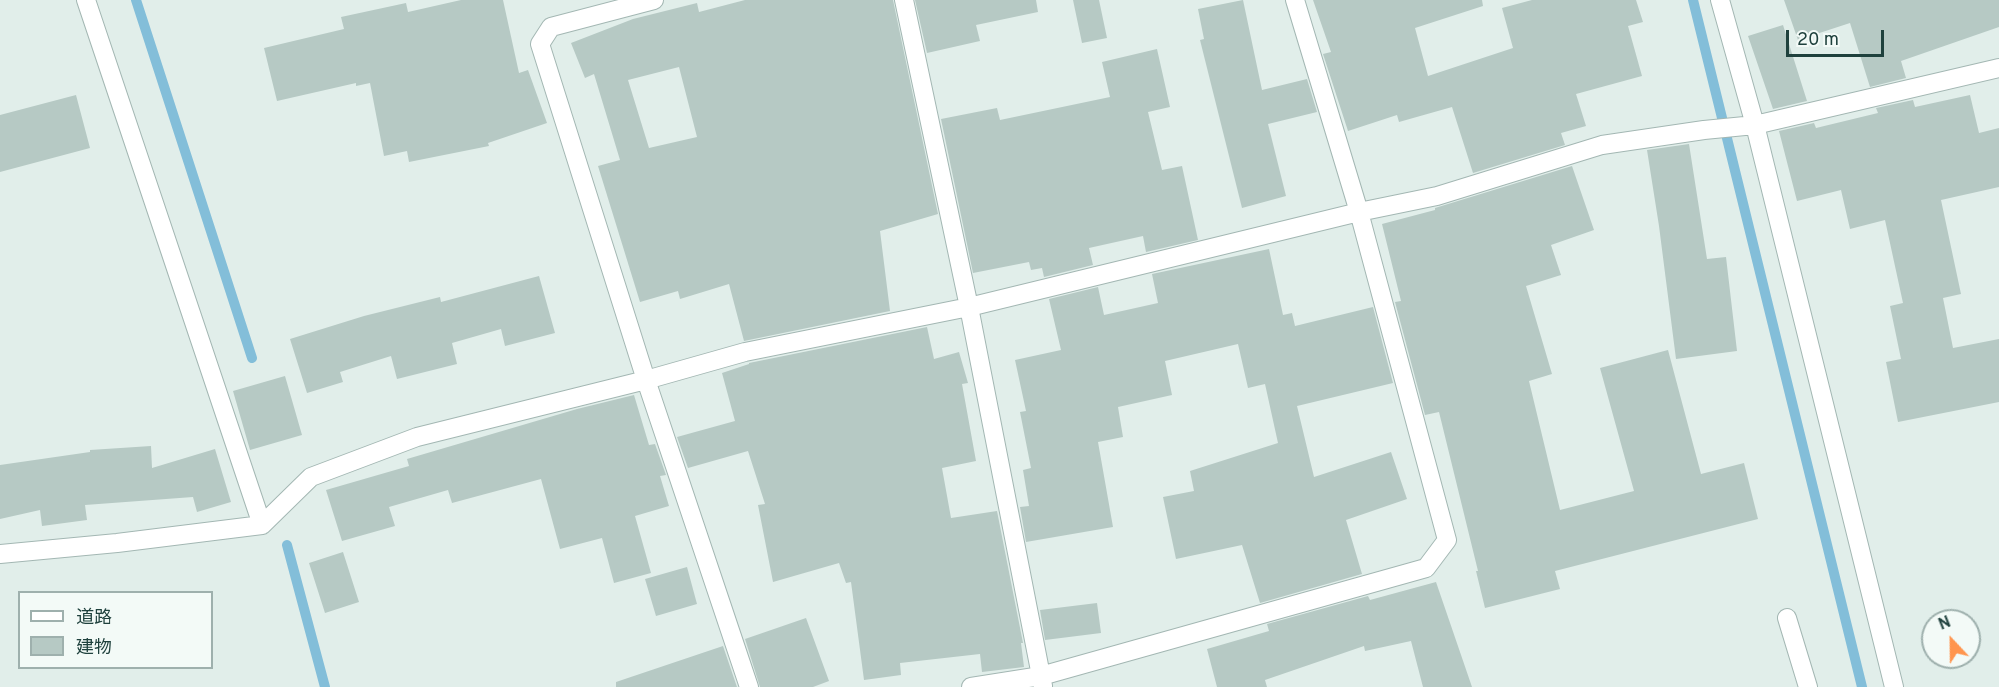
<!DOCTYPE html>
<meta charset="utf-8">
<style>
body{margin:0}
#map{position:relative;width:1999px;height:687px;overflow:hidden;background:#e1eeea;font-family:Overpass,"Noto Sans JP",sans-serif}
canvas{display:block}
.legend{position:absolute;left:18px;top:591px;width:195px;height:78px;box-sizing:border-box;background:#f3faf7;border:2px solid #9eb0ad;margin:0;padding:8px 10px;list-style:none;font-size:18px;color:#1f413d}
.legend li{display:flex;align-items:center;gap:12px;height:30px}
.legend b{width:30px;border:2px solid #9eb0ad}
.north{position:absolute;left:1921px;top:609px;width:60px;height:60px;box-sizing:border-box;background:#f3faf7;border:2px solid #9eb0ad;border-radius:50%;rotate:338deg;font-size:16px;font-weight:700;line-height:24px;text-align:center;color:#1f413d}
.north::after{content:'';display:block;margin:auto;width:21px;height:27px;background:#ff954e;clip-path:polygon(50% 0,100% 100%,50% 72%,0 100%)}
.scale{position:absolute;left:1786px;top:30px;width:98px;height:27px;box-sizing:border-box;border:3px solid #1f413d;border-top:0;padding-left:8px;font-size:18px;line-height:21px;white-space:nowrap;color:#1f413d;-webkit-text-stroke:4px #f3faf7;paint-order:stroke}
</style>
<div id="map">
<canvas width="1999" height="687"></canvas>
<ul class="legend">
<li><b style="height:8px;background:#fff"></b>道路</li>
<li><b style="height:16px;background:#b6c9c4"></b>建物</li>
</ul>
<div class="north">N</div>
<div class="scale">20 m</div>
</div>
<script>
const ctx = document.querySelector('canvas').getContext('2d');
ctx.lineJoin = 'round';
function strokePath(path, color, width, dash) {
  ctx.strokeStyle = color;
  ctx.lineWidth = width;
  ctx.lineCap = dash ? 'butt' : 'round';
  ctx.setLineDash(dash || []);
  ctx.stroke(path);
}
function fillPath(path, color) {
  ctx.fillStyle = color;
  ctx.fill(path, 'evenodd');
}
const stream = new Path2D(`
 M136 0 252 358
 M1693 0 1862 687
 M287 545 325 687`);
const building = new Path2D(`
 M461 0H503L519 73 528 70 547 123 488 143 489 146 409 162 407 151 384 156 370 83 356 86V83L277 101 264 48 344 29 341 17 406 3 408 12Z
 M745 0H893L938 214 880 231 890 311 744 341 729 284 680 299 678 291 640 302 598 166 620 160 594 74 585 78 571 43 633 19 697 3 699 12ZM679 67 697 137 649 148 628 80Z
 M915 0H1036L1038 12 976 25 980 41 927 53Z
 M1073 0H1099L1107 38 1082 43Z
 M1243 0 1262 90 1307 79 1317 112 1268 124 1286 196 1242 208 1200 40 1204 39 1198 9Z
 M1313 0H1482L1483 6 1415 28 1428 76 1513 48 1502 8 1532 0H1636L1643 22 1628 26 1642 76 1576 94 1586 126 1561 133 1565 145 1473 173 1452 107 1399 122 1397 115 1348 131 1323 54 1331 52Z
 M1784 0H1999V27L1901 61 1906 78 1870 87 1850 23 1798 40Z
 M1783 25 1807 101 1773 109 1748 36Z
 M1157 49 1170 107 1148 112 1162 170 1182 166 1198 240 1146 252 1143 236 1089 248 1093 265 1044 277 1042 268 1031 270 1029 262 973 273 941 119 997 108 1000 120 1110 97 1102 62Z
 M76 95 90 148 0 172V115Z
 M1970 95 1979 133 1999 128V187L1941 200 1961 294 1943 298 1953 348 1999 339V402L1898 422 1886 362 1901 359 1890 306 1903 303 1885 220 1850 229 1841 190 1797 201 1779 131 1814 123 1816 128 1878 113 1876 108 1913 100 1915 107Z
 M1689 144 1707 259 1726 257 1737 351 1676 359 1659 226 1647 150Z
 M1572 166 1594 230 1551 245 1561 275 1526 286 1552 374 1529 381 1560 510 1634 491 1600 368 1668 350 1701 474 1744 463 1758 519 1555 571 1560 589 1485 608 1476 571H1478L1439 412 1425 415 1395 302 1401 301 1382 224 1435 210V208Z
 M1269 249 1283 315 1292 313 1295 326 1373 307 1393 383 1297 406 1314 477 1391 452 1407 499 1346 520 1362 574 1260 603 1242 545 1176 559 1163 497 1194 491 1190 471 1278 443 1265 384 1248 388 1238 344 1165 361 1172 395 1118 407 1123 437 1098 442 1113 527 1026 542 1020 507 1029 506 1023 470 1031 468 1020 412 1026 411 1015 360 1061 350 1049 299 1098 287 1104 315 1158 303 1152 274Z
 M539 276 555 333 505 346 501 329 452 343 457 364 397 379 391 356 340 372 343 382 307 393 290 339 364 316 440 297 441 302Z
 M927 327 934 359 959 352 968 383 962 384 976 461 942 468 951 518 997 511 1023 643H1021L1024 667 982 672 980 654 900 663 901 675 864 680 851 582 846 583 839 563 773 582 758 505 765 504 748 451 688 468 677 437 735 421 722 373 749 364V363Z
 M285 376 302 435 250 450 233 391Z
 M634 395 649 445 655 444 666 475 660 476 669 506 635 516 651 573 614 583 602 538 560 549 541 479 452 503 448 490 389 507 395 526 342 541 326 490 409 466 407 459 577 409Z
 M151 446 152 468 215 449 231 502 197 512 193 497 85 505 87 520 42 526 40 510 0 519V465L90 452V450Z
 M343 552 359 602 325 613 309 563Z
 M687 567 697 604 656 616 645 579Z
 M1436 582 1472 687H1423L1411 641 1365 651 1364 646 1265 680 1267 687H1217L1207 649 1269 631 1267 624 1368 596 1370 600Z
 M1097 603 1101 633 1045 640 1040 610Z
 M806 618 829 681 813 687H760L745 639Z
 M723 646 737 687H616V682Z`);
const minor = new Path2D(`
 M86 0 262 525
 M654 0 551 27 540 44 646 380 749 687
 M904 0 969 307 1043 686
 M1720 0 1755 125 1894 687
 M0 554 117 543 262 525 311 477 417 437 646 380 745 352 969 307 1359 212 1437 196 1602 145 1704 130 1755 125 1999 68
 M1787 618 1808 687
 M971 687 1041 676 1426 568 1447 540 1359 212 1295 0`);
strokePath(stream, '#83bed9', 10);
fillPath(building, '#b6c9c4');
strokePath(minor, '#a3b7b3', 20);
strokePath(minor, '#fff', 18);
</script>
